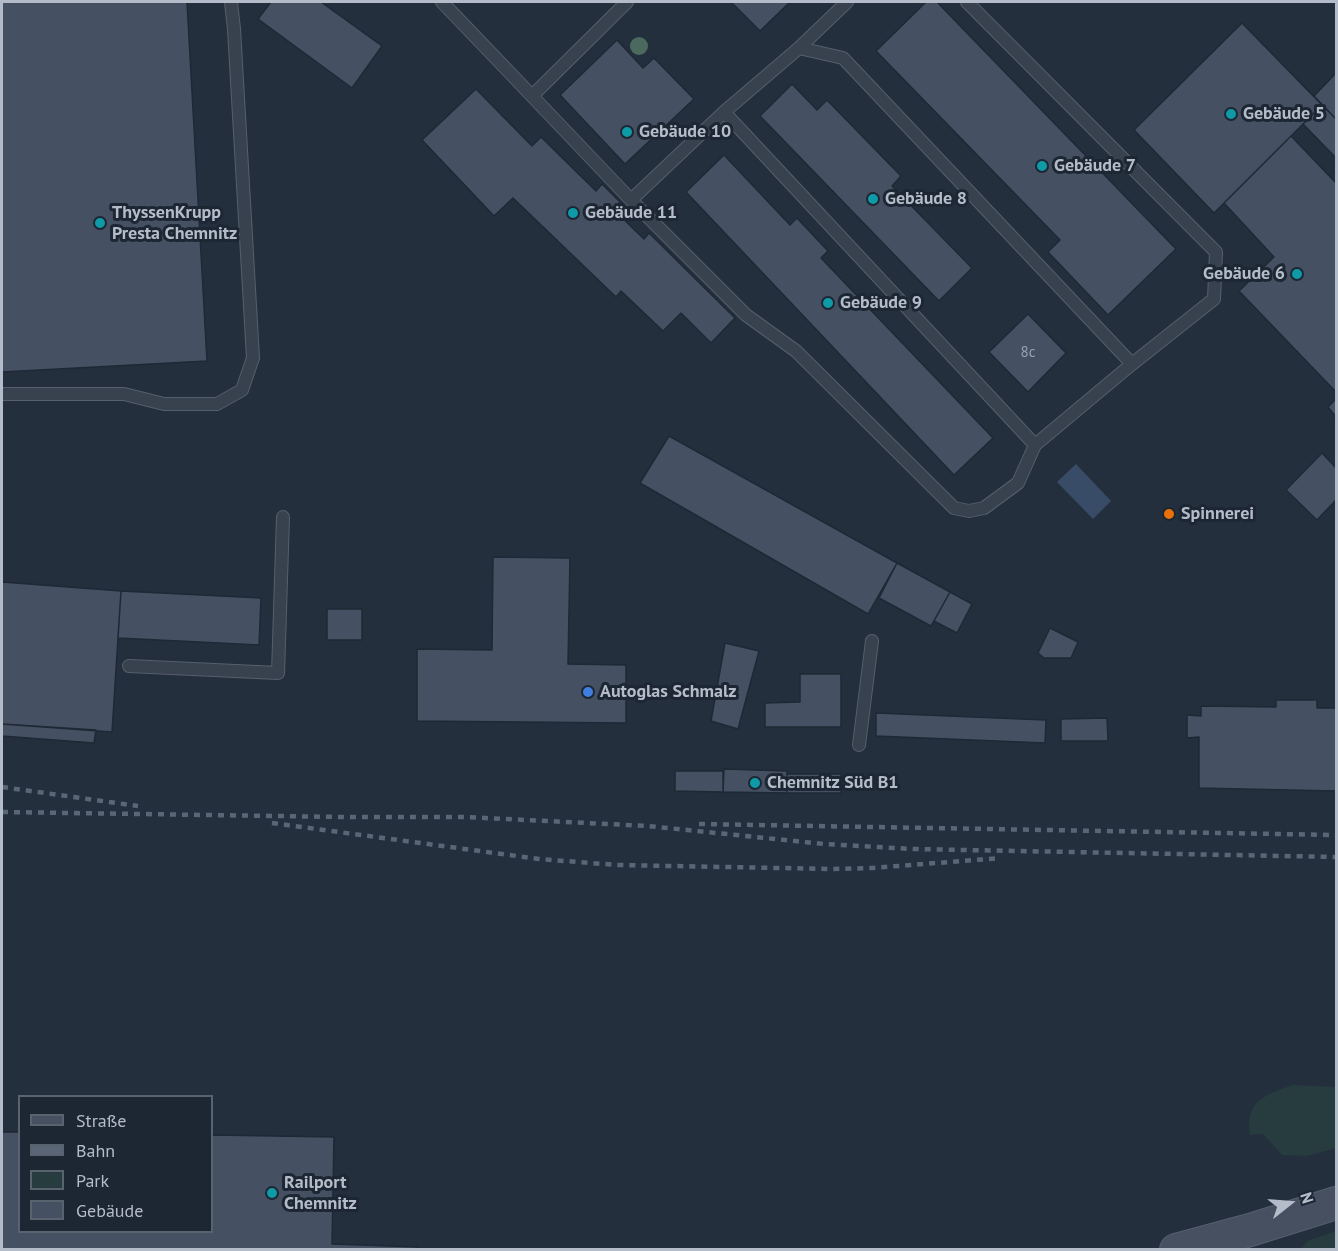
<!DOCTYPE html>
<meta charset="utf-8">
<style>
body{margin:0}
#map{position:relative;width:1338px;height:1251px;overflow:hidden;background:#242f3e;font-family:"PT Sans",sans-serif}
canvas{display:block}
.frame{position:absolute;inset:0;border:3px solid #b4bcc9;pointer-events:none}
.legend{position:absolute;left:18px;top:1095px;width:195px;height:138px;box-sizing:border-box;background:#1d2633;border:2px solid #59626f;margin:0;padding:8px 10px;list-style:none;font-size:18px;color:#b4bcc9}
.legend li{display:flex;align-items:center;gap:12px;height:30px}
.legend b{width:30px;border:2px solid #59626f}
.north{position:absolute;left:1260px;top:1173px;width:60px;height:60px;-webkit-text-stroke:4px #1d2633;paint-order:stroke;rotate:73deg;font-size:16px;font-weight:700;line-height:24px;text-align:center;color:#b4bcc9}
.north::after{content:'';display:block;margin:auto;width:21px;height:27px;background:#b4bcc9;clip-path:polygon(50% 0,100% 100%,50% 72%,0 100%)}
</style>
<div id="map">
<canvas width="1338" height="1251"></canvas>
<div class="frame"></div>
<ul class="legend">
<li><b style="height:8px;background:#465061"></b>Straße</li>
<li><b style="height:8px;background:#5a6575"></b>Bahn</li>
<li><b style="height:16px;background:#263c3f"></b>Park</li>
<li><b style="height:16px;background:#455162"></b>Gebäude</li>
</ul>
<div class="north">N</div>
</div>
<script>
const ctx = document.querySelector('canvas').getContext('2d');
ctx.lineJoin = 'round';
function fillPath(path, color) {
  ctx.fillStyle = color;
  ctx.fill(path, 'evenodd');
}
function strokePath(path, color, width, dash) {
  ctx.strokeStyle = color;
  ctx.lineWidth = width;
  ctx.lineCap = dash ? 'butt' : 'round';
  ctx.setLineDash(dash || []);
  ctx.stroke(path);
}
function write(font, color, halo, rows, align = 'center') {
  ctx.font = font + ' "PT Sans",sans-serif';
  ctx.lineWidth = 6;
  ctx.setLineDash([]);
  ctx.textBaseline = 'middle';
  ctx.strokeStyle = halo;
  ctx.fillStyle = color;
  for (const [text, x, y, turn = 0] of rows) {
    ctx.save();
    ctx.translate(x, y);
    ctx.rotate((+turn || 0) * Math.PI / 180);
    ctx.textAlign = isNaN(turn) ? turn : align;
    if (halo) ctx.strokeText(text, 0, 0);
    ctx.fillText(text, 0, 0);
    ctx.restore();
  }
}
const green = new Path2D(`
 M1293 1085 1336 1087V1148L1307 1156 1282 1155 1263 1134 1250 1135C1245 1100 1265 1095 1293 1085Z
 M1336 1231V1249H1301L1307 1241Z`);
const water = new Path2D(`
 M1076 464 1111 501 1093 519 1057 482Z`);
const building = new Path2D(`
 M2 2H187L207 361 2 372Z
 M271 2H321L382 46 352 88 258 19Z
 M731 2H790L760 31Z
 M926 2H937L1176 249 1108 315 1048 252 1060 240 876 51Z
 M1242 23 1322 105 1214 213 1134 130Z
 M617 40 643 68 654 58 694 99 625 164 560 95Z
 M1336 73V119L1314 96Z
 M792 84 817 110 827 100 901 176 892 186 972 268 939 301 760 116Z
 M476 89 532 146 541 137 596 191 602 184 620 202 614 210 644 239 649 233 735 318 711 343 681 313 663 331 621 291 616 297 513 198 494 216 422 140Z
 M1322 105 1336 119V158L1303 124Z
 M1291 136 1336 183V392L1239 291 1274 257 1224 203Z
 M724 155 790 225 797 218 828 251 821 258 993 438 954 475 686 192Z
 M1028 314 1066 353 1028 392 989 352Z
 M1336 399V417L1328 407Z
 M669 436 897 563 868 614 640 483Z
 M1322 453 1336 468V500L1317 520 1286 490Z
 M493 557 570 558 568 664 626 665V723L417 721V649L492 650Z
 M897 563 950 592 931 626 879 598Z
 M2 582 121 591 112 732 2 724Z
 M121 591 261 598 259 645 118 638Z
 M950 592 972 604 957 633 934 621Z
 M327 609H362V640H327Z
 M1050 628 1078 642 1071 658H1044L1038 653Z
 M725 643 759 651 738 729 711 721Z
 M800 674H841V727H765V703L800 702Z
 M1276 700H1317V708H1336V791L1199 788V737L1187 738V715L1201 716V706L1276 707Z
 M876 713 1046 720 1045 743 876 736Z
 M1107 718 1108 741H1061V719Z
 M2 724 96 730 94 743 2 736Z
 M724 769 787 771V793L723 792Z
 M675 771H723V792L675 791Z
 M787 774H841V793H787Z
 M2 1132H20V1232H212V1135L334 1137 332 1244 417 1247V1250H2Z`);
const lane = new Path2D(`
 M442 2 532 96
 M627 2 532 96 631 200 724 112 799 48 847 2
 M799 48 843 58 1132 364 1214 299 1216 252 967 2
 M724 112 1035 445 1132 364
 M631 200 746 315 796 351 954 508 969 511 984 508 1018 483 1035 445
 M2 394H124L164 404H217L242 390 253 358 234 29 231 2
 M129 666 278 673 283 517
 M859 745 872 641`);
const secondary = new Path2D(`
 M1176 1250 1250 1230 1336 1203`);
const rail = new Path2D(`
 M2 787 138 806
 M2 812 344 817H465L648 826 824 844 913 849 1336 857
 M272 823 539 859 617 865 833 869 872 868 1001 858
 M699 824 1336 835`);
const trees = [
 [639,46]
];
const markers = [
 [1231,114,6,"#0f9aa8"],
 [627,132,6,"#0f9aa8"],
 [1042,166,6,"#0f9aa8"],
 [873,199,6,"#0f9aa8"],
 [573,213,6,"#0f9aa8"],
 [100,223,6,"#0f9aa8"],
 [1297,274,6,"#0f9aa8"],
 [828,303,6,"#0f9aa8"],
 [1169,514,6,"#e8710a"],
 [588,692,6,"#3f7fe0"],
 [755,783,6,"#0f9aa8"],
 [272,1193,6,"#0f9aa8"]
];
const numberNames = [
 ["8c",1028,353]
];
const poiNames = [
 ["Gebäude 5",1243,114],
 ["Gebäude 10",639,132],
 ["Gebäude 7",1054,166],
 ["Gebäude 8",885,199],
 ["ThyssenKrupp",112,213],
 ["Presta Chemnitz",112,234],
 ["Gebäude 11",585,213],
 ["Gebäude 6",1285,274,"right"],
 ["Gebäude 9",840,303],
 ["Spinnerei",1181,514],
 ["Autoglas Schmalz",600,692],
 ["Chemnitz Süd B1",767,783],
 ["Railport",284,1183],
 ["Chemnitz",284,1204]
];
fillPath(green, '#263c3f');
fillPath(water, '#394c67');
fillPath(building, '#455162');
strokePath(building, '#1f2835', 1.5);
strokePath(lane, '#565f6c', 14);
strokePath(secondary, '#565f6c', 34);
strokePath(lane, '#38414e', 12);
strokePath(secondary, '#465061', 32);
strokePath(rail, '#5a6575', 4.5, [6, 6]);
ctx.fillStyle = '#4b6a5d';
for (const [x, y] of trees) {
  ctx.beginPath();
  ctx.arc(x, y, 9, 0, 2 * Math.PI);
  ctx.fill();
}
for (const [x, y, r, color] of markers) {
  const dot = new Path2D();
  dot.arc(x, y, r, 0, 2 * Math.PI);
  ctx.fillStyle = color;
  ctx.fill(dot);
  strokePath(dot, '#1d2633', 2);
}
write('15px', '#98a1af', null, numberNames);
write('bold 18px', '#b4bcc9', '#1d2633', poiNames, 'left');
</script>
